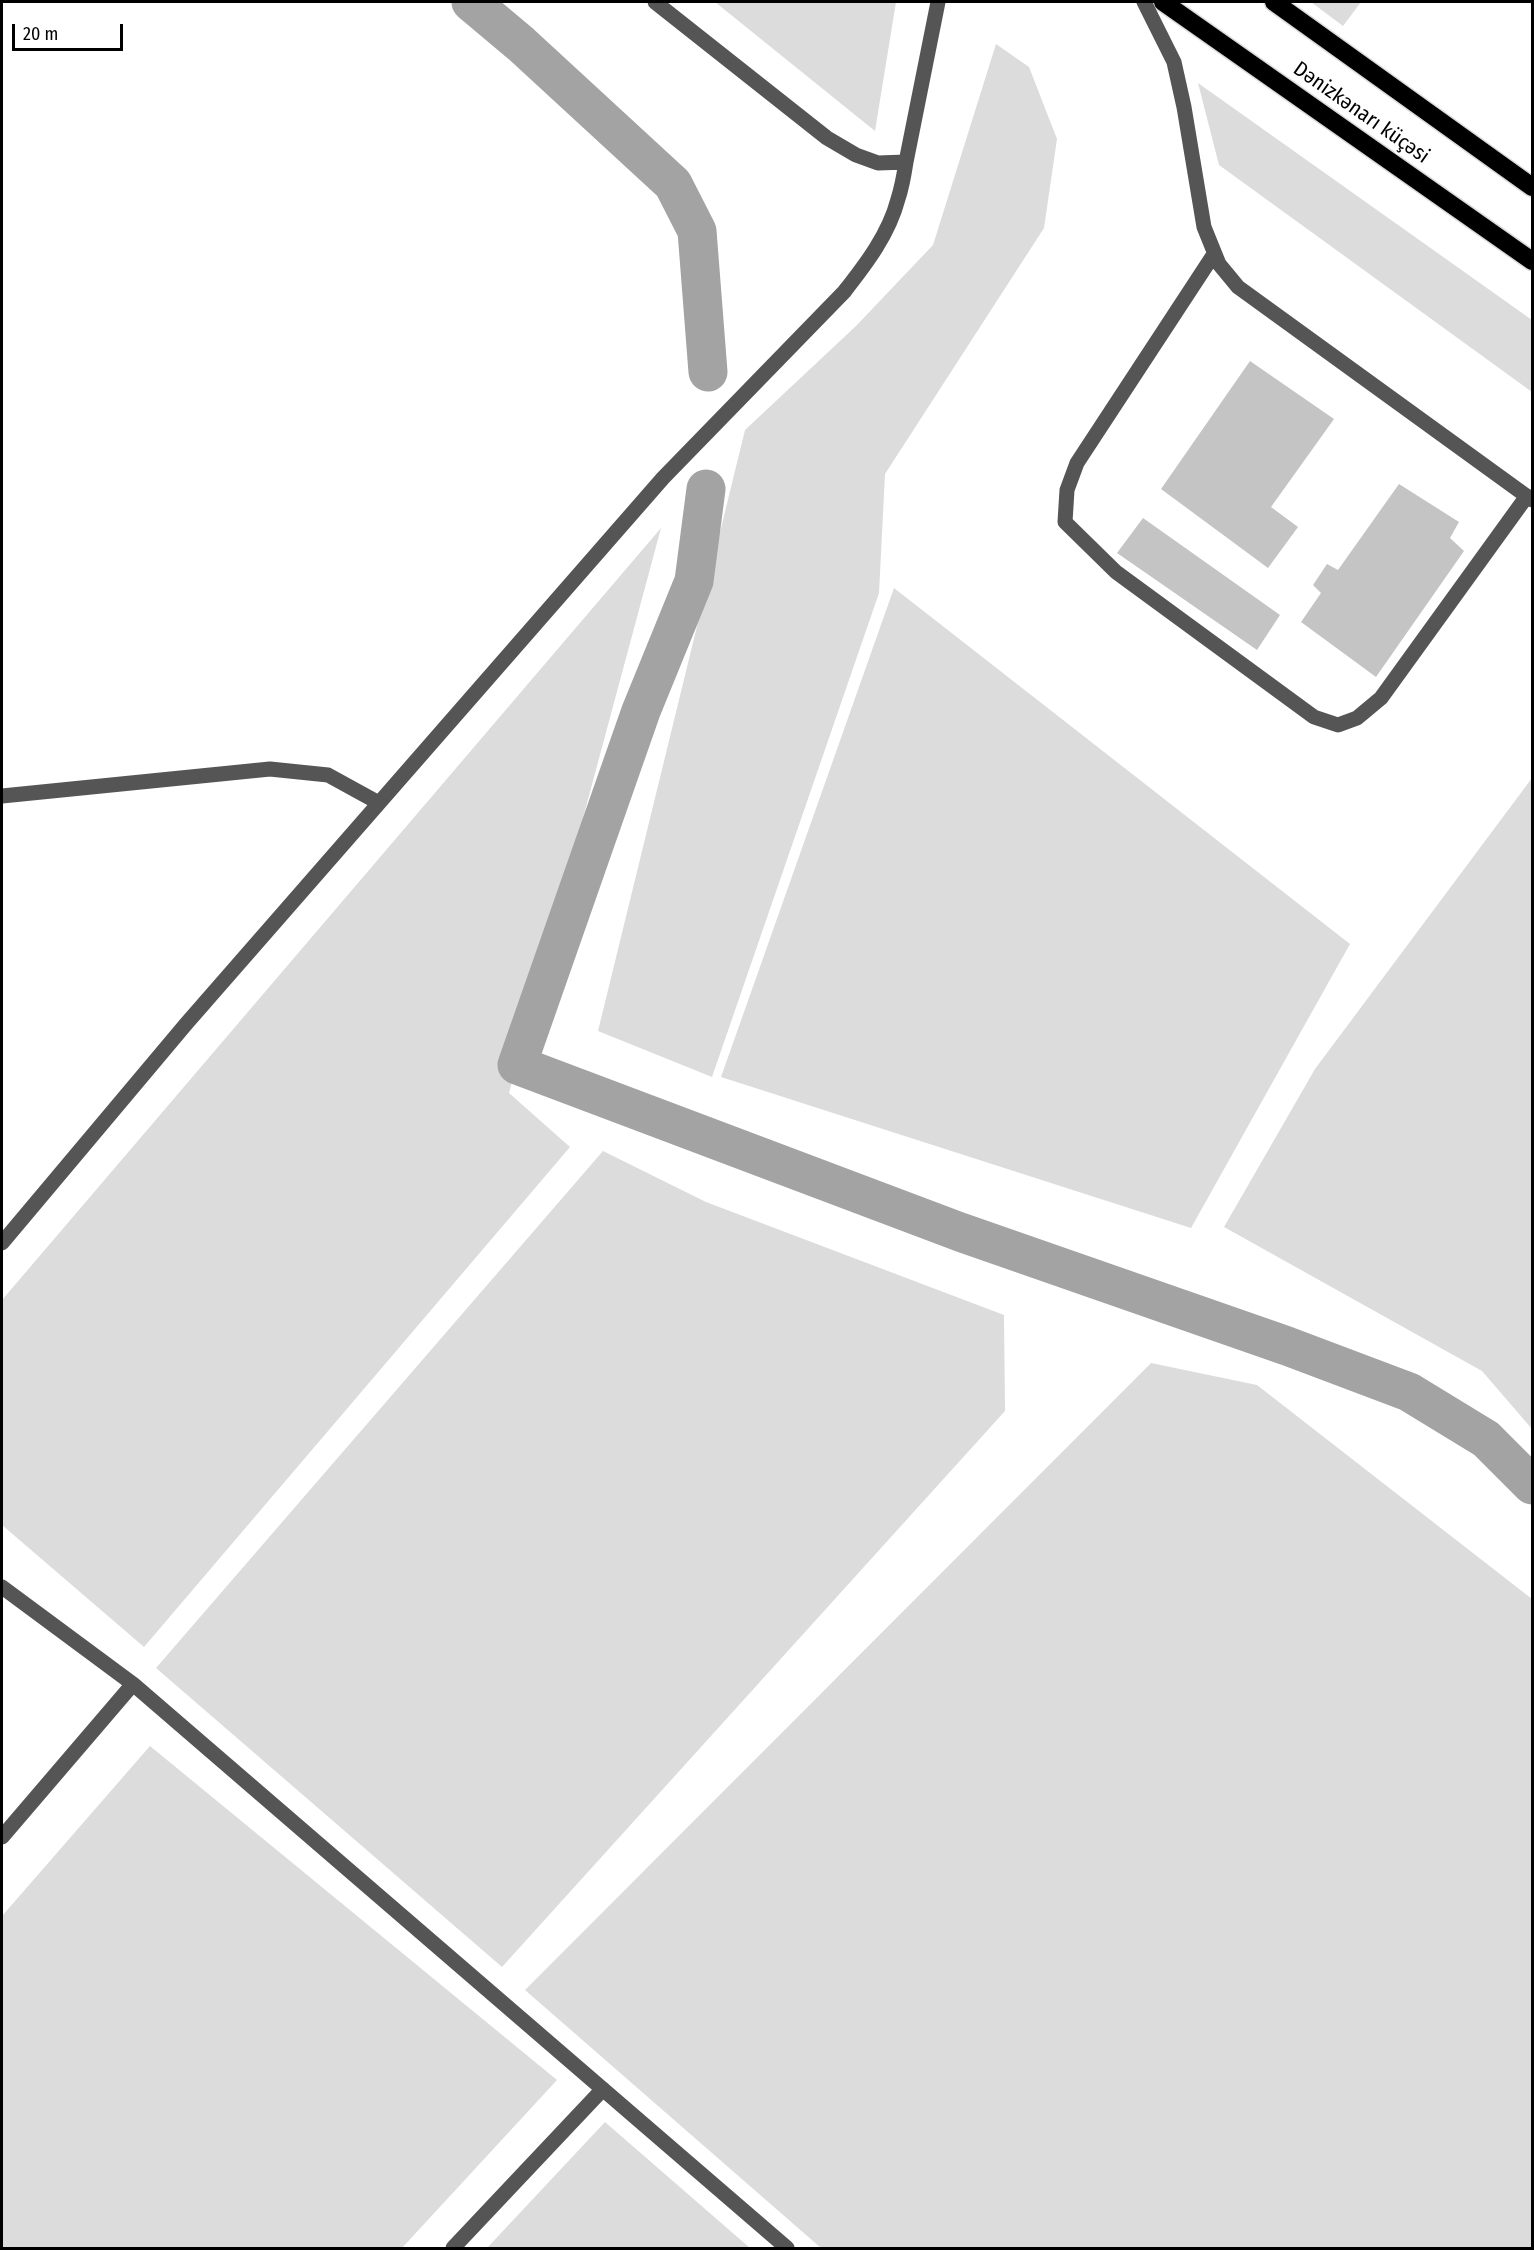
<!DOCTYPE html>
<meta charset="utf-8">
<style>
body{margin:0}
#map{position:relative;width:1534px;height:2250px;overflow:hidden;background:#fff;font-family:"Fira Sans Condensed",sans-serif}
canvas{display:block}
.frame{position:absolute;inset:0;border:3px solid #000;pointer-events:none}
.scale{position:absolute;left:12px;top:24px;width:111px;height:27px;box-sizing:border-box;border:3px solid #000;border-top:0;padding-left:8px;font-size:18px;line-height:21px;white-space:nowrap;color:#000;-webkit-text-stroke:4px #fff;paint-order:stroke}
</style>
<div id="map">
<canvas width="1534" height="2250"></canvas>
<div class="frame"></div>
<div class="scale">20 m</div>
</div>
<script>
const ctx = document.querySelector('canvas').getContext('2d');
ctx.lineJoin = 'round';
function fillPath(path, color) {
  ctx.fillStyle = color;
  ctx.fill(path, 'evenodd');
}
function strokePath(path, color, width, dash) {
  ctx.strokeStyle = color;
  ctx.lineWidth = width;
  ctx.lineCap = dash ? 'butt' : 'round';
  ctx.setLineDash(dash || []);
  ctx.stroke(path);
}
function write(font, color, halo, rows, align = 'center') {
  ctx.font = font + ' "Fira Sans Condensed",sans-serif';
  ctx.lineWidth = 4.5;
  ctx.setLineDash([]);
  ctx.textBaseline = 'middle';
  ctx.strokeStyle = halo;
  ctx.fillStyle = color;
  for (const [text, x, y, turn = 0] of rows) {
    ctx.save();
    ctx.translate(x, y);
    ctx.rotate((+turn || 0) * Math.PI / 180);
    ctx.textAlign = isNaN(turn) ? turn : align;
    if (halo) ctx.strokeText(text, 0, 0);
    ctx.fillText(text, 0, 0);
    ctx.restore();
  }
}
const green = new Path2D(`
 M715 2H896L875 131Z
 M1311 2H1361L1343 26Z
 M996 44 1029 67 1057 139 1044 228 885 474 879 593 712 1077 598 1031 745 430 856 326 933 245Z
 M1198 83 1532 320V392L1219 165Z
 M661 528 509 1093 570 1147 144 1647 2 1525V1300Z
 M894 588 1350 944 1191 1228 721 1077Z
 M1532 778V1429L1482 1371 1224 1227 1315 1069Z
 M603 1151 706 1202 1004 1315 1005 1411 502 1967 156 1668Z
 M1151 1363 1257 1385 1532 1599V2248H821L525 1990Z
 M150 1746 557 2080 402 2248H2V1916Z
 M605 2122 750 2248H487Z`);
const canal = new Path2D(`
 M471 2 521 44 673 184 697 231 708 372
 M706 489 694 581 641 711 517 1065 960 1232 1287 1346 1409 1392 1486 1439 1532 1485`);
const building = new Path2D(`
 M1250 361 1334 419 1271 507 1298 527 1268 568 1161 489Z
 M1399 484 1459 522 1450 538 1464 551 1376 677 1301 622 1321 593 1313 585 1327 564 1338 570Z
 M1143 518 1280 615 1257 650 1117 553Z`);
const minor = new Path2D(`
 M655 2 827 138 856 155 878 163 906 162 938 2
 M1144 2 1174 62 1184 107 1204 227 1219 264 1238 287 1532 500
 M1214 254 1077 463 1067 490 1065 522 1116 572 1314 717 1338 725 1357 718 1381 698 1527 496
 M2 796 270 769 328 775 379 803
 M2 1243 186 1024 663 478 844 292C866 264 889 234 898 199 902 187 904 175 906 162
 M2 1587 133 1684 787 2248
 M2 1837 133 1684
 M453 2248 603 2089`);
const highway = new Path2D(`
 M1163 2 1532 261
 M1274 2 1532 187`);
const streetNames = [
 ["Dənizkənarı küçəsi",1361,113,35]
];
fillPath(green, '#dcdcdc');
strokePath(canal, '#a3a3a3', 39);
fillPath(building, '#c4c4c4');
strokePath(highway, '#dbdbdb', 21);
strokePath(minor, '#555', 15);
strokePath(highway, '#000', 18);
write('21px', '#000', '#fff', streetNames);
</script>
